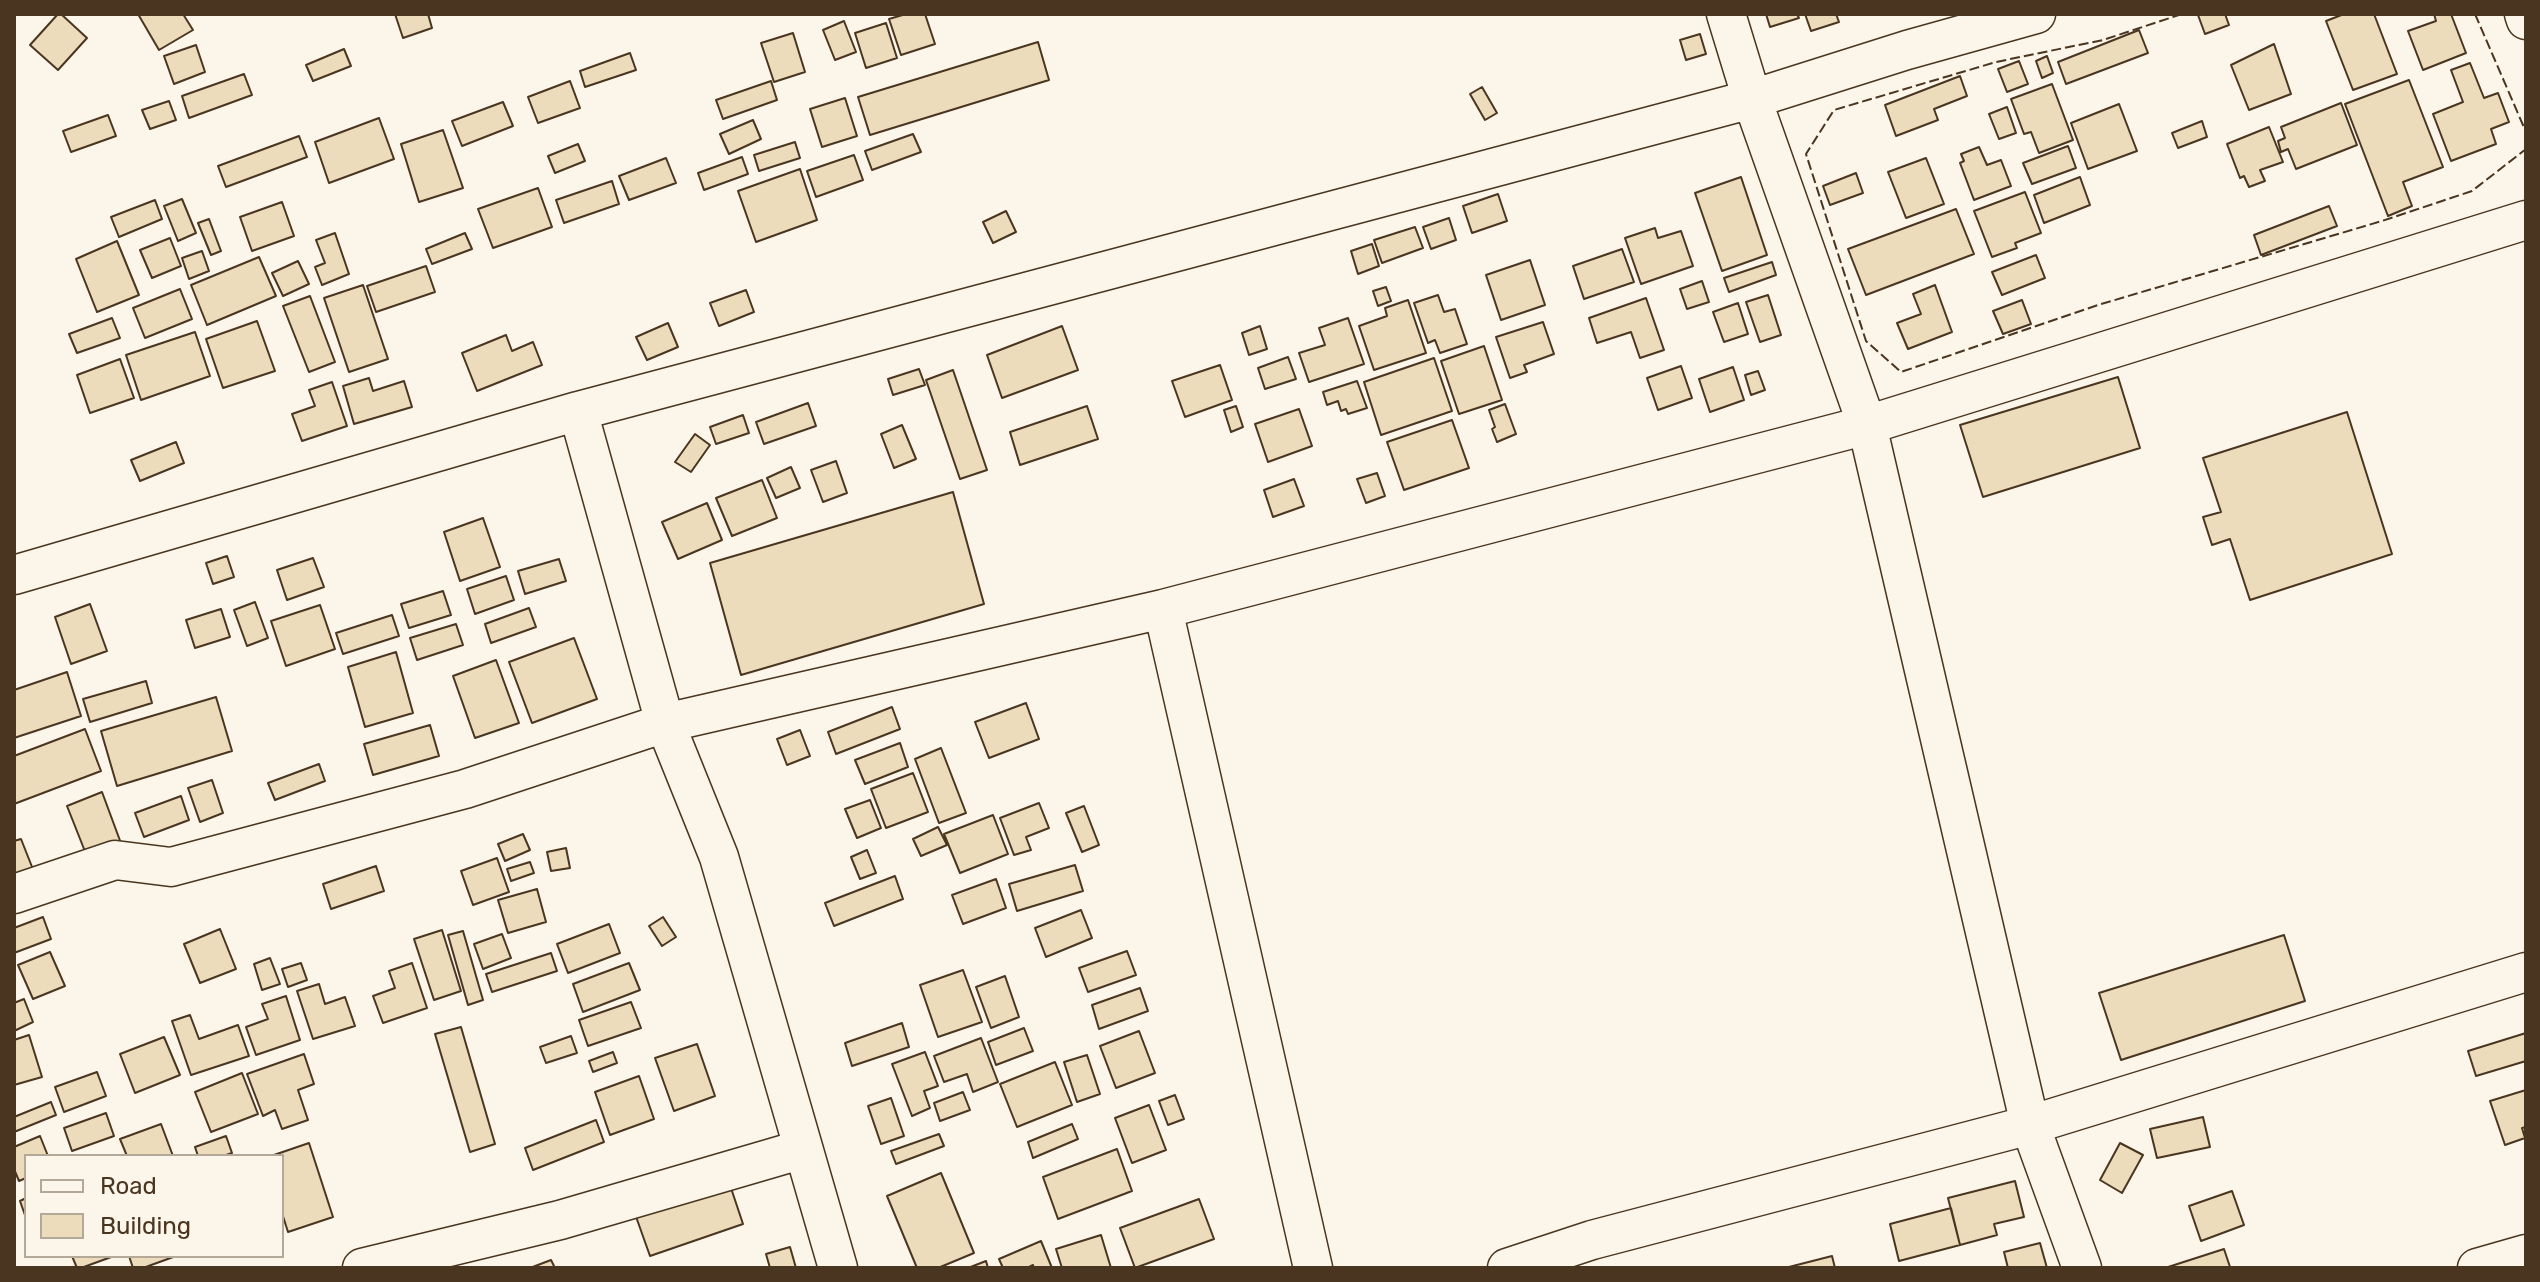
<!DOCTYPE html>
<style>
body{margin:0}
#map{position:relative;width:2540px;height:1282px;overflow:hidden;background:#fbf6e9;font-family:Rubik,sans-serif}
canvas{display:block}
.frame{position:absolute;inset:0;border:16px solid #4a3520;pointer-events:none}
.legend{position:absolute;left:24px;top:1154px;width:260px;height:104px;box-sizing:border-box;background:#fbf6e9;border:2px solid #b4a999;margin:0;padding:10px 14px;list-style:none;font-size:24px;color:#4a3520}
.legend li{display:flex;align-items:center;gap:16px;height:40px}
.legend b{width:40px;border:2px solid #b4a999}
</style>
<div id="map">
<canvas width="2540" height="1282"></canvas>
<div class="frame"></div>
<ul class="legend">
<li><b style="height:10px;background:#fbf6e9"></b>Road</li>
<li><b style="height:22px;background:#ecdcbc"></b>Building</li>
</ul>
</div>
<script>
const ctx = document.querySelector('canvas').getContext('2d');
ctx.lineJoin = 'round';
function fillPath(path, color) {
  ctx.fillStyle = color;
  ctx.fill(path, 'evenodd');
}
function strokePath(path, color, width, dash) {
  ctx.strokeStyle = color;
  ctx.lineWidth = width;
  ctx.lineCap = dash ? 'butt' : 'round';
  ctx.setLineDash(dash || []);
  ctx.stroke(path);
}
const building = new Path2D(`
 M58 14H61L87 38 58 70 30 45Z
 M138 14H183L193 30 159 50Z
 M395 14H428L432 28 403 38Z
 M906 14H925L935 44 901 55 889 19Z
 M1766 14H1797L1799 18 1770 27Z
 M1805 14H1836L1839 22 1811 31Z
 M2202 14H2225L2229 25 2205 34 2198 15Z
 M2344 14H2374L2397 74 2353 90 2326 21Z
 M2434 14H2451L2466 53 2423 70 2408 31 2436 21Z
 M844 21 856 52 835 60 823 30Z
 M886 23 897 58 866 68 855 33Z
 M2139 30 2148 53 2066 84 2058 62Z
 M793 33 805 72 774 82 761 43Z
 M1700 34 1706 54 1686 60 1680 40Z
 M1038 42 1049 80 870 135 858 97Z
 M2274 44 2291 94 2249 110 2231 65Z
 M196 45 205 72 174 84 164 56Z
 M344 49 351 66 313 81 306 65Z
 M630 53 636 70 585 87 580 71Z
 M2047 56 2053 73 2042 78 2036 61Z
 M2019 61 2028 84 2007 92 1998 69Z
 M2470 63 2484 98 2498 93 2509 122 2491 129 2496 144 2451 161 2433 114 2463 102 2451 70Z
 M244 74 252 95 189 118 182 96Z
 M1960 76 1967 96 1934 109 1938 120 1896 136 1885 105Z
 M2409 80 2443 167 2403 182 2412 206 2388 216 2345 104Z
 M570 81 580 108 538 123 528 97Z
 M771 81 777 100 723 119 716 100Z
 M2052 84 2073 140 2039 153 2031 132 2024 134 2011 99Z
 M1482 87 1497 113 1485 120 1470 94Z
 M845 98 857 136 822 147 810 109Z
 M169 101 176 120 150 129 142 110Z
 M503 102 513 126 462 146 452 121Z
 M2341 103 2357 145 2296 169 2288 149 2281 152 2278 141 2285 138 2281 127Z
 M2119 104 2137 151 2088 169 2071 123Z
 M2007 107 2016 133 1999 139 1989 114Z
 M108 115 116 136 71 152 63 131Z
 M379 118 394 159 329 183 315 142Z
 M753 120 761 139 729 154 720 134Z
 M2202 121 2207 137 2178 148 2172 133Z
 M2269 127 2283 162 2260 170 2265 181 2249 187 2244 176 2240 178 2227 144Z
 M443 130 463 188 419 202 401 144Z
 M913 134 921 152 872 170 865 151Z
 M299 136 307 157 226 187 218 166Z
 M795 142 800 158 759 171 754 155Z
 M578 144 585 161 555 173 548 156Z
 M2068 146 2076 168 2032 184 2023 163Z
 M1979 147 1987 165 2001 160 2011 186 1974 200 1960 163 1964 161 1961 154Z
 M854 155 863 180 816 197 807 171Z
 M742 157 748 174 704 190 698 173Z
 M666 158 676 183 629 200 619 176Z
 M1926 158 1944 204 1906 218 1888 172Z
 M800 169 817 220 756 242 738 191Z
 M1856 173 1863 193 1830 205 1823 186Z
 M1741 177 1767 255 1722 271 1695 193Z
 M2080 177 2090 205 2044 223 2034 195Z
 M612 181 619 204 564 223 556 200Z
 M538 188 552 227 493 248 478 209Z
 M2025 192 2041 233 2015 243 2017 248 1992 257 1974 211Z
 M1498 194 1507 221 1472 233 1463 206Z
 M182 199 196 233 178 241 164 206Z
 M155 200 162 219 119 237 111 217Z
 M282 202 294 236 252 251 240 217Z
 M2329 206 2337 226 2261 255 2254 235Z
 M1956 209 1974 254 1866 295 1848 249Z
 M1006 211 1016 232 993 243 983 222Z
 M1449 218 1456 240 1431 249 1423 227Z
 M209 219 221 251 211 255 198 223Z
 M1415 227 1423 248 1382 263 1374 240Z
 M1655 228 1658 238 1681 231 1693 266 1641 284 1625 238Z
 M335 233 349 274 322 285 315 267 325 263 316 240Z
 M465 233 472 249 432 264 426 249Z
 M170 238 181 266 152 278 140 250Z
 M117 241 139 295 97 312 76 259Z
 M1372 244 1379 266 1358 274 1351 251Z
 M1622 249 1634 282 1584 299 1573 266Z
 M202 251 209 271 189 279 182 258Z
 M2036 255 2045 278 2002 295 1992 272Z
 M259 257 276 296 207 325 191 285Z
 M1530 260 1545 305 1501 320 1486 275Z
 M298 261 309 284 283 296 272 273Z
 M1772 262 1776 275 1729 292 1724 278Z
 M426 266 435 292 376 312 367 286Z
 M1702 281 1709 302 1687 309 1680 289Z
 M363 285 388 359 349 372 324 298Z
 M1935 285 1952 332 1908 349 1897 323 1921 314 1913 294Z
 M1386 287 1391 301 1378 306 1373 291Z
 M180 289 192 319 145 338 133 308Z
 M746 290 754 312 719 326 710 303Z
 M1438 295 1444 312 1455 309 1467 344 1440 353 1435 340 1428 343 1414 303Z
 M1768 295 1781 335 1760 342 1746 302Z
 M310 296 335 362 309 372 283 306Z
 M1646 298 1664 350 1640 358 1631 332 1597 343 1589 318Z
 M1408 300 1426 353 1374 370 1359 326 1387 316 1385 308Z
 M2022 300 2031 324 2003 334 1993 311Z
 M1738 303 1748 334 1724 342 1713 312Z
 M112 318 120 338 77 353 69 334Z
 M1348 318 1364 364 1309 382 1299 353 1325 345 1319 328Z
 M257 321 275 371 223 388 206 339Z
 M1543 322 1554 354 1524 365 1527 372 1510 378 1496 337Z
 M668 323 678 347 647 360 636 337Z
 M1062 326 1078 370 1002 398 987 355Z
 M1260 326 1267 349 1249 355 1242 333Z
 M195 332 210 376 141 400 126 355Z
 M506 335 512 351 533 342 542 365 477 391 462 353Z
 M1484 346 1502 400 1459 414 1441 361Z
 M1288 357 1296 379 1265 389 1258 368Z
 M1434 358 1452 411 1381 435 1364 382Z
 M120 359 134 398 90 413 77 375Z
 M1220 365 1232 400 1185 417 1172 381Z
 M1681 366 1692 398 1658 410 1647 378Z
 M1733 367 1744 400 1710 412 1699 379Z
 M919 369 925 385 893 395 888 379Z
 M953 370 987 470 960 479 926 380Z
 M1758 371 1765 390 1751 395 1745 375Z
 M2118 377 2140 448 1983 497 1960 425Z
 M369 378 373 391 404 381 412 407 354 424 343 386Z
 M1357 381 1367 408 1348 414 1346 409 1341 411 1338 401 1327 405 1323 392Z
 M332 382 347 426 302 441 292 414 315 406 309 390Z
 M808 403 816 426 764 444 756 422Z
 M1505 404 1516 434 1497 442 1492 429 1495 427 1489 410Z
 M1087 406 1098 439 1020 465 1010 432Z
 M1236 406 1243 427 1231 432 1224 410Z
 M1299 409 1312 446 1268 462 1255 424Z
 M2347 412 2392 554 2250 600 2230 539 2212 545 2203 517 2221 512 2203 458Z
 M743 415 749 433 716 444 710 427Z
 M1452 420 1469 468 1404 490 1387 442Z
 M902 425 916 459 894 468 881 434Z
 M695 434 710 445 691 472 675 462Z
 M176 442 184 463 140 481 131 460Z
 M836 461 847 493 823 502 811 470Z
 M791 467 800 488 776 498 767 478Z
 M1377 473 1385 496 1366 503 1357 479Z
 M1294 479 1304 506 1273 517 1264 490Z
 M762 480 777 518 732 536 716 498Z
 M953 492 984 604 741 675 710 563Z
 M707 503 722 540 678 559 662 522Z
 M483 518 500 567 460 581 444 532Z
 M227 556 234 577 213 584 206 563Z
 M313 558 324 587 287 600 277 570Z
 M559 559 566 581 525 594 518 571Z
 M506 576 514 600 475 614 467 589Z
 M443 591 451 615 409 628 401 604Z
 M255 602 268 638 247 646 234 610Z
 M90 604 107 651 71 664 55 617Z
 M320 605 335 649 286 666 271 621Z
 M529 608 536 627 491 643 485 624Z
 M221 609 230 637 195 648 186 620Z
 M392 615 399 636 343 654 336 633Z
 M456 624 463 645 417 660 410 638Z
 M574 638 597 699 532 723 509 662Z
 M396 652 413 713 365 727 348 667Z
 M496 660 519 723 475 738 453 676Z
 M67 672 81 716 14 738V690Z
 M146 681 152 703 90 722 83 699Z
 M216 697 232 751 117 786 101 731Z
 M1026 703 1039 739 989 758 975 722Z
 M892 707 900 729 836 754 828 732Z
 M430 725 439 756 373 775 364 744Z
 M85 729 101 771 14 804V756Z
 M800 730 810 756 787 765 777 739Z
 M900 743 908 767 865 784 855 760Z
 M941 748 966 813 939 823 915 759Z
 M319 764 325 781 275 800 268 783Z
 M913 773 928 812 886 828 871 789Z
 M212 780 223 813 200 822 188 788Z
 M102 792 122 846 88 859 67 806Z
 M181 796 189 820 144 837 135 813Z
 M870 800 881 828 857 838 845 809Z
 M1039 803 1049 828 1026 837 1031 850 1014 855 1000 818Z
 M1084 806 1099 845 1082 852 1066 813Z
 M993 815 1008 854 960 873 944 834Z
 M938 827 947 845 921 856 913 839Z
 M523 834 530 850 505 861 498 844Z
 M21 839 36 877 14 887V841Z
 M566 848 570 868 551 871 547 852Z
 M867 850 876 873 860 879 851 857Z
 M497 858 509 892 473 905 461 871Z
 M530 862 534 873 511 881 507 869Z
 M1075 865 1083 891 1017 911 1009 884Z
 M376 866 384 891 331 909 323 884Z
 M895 876 903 899 834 926 825 903Z
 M996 879 1006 908 963 924 952 895Z
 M537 889 546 922 508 933 498 900Z
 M1081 910 1092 938 1046 957 1035 928Z
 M43 917 51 939 14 953V928Z
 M663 917 676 937 662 946 649 926Z
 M609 924 620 953 568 973 557 944Z
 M220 929 236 969 200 983 184 944Z
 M442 930 461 991 434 1000 414 939Z
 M463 931 483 1000 468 1005 448 935Z
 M502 934 511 958 483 969 474 944Z
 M2284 935 2305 1001 2121 1060 2099 993Z
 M1127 951 1136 975 1088 992 1079 968Z
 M50 952 65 986 33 999 18 965Z
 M551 953 557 971 492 992 486 974Z
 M270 958 280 984 262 990 254 964Z
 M301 963 307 980 288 987 282 969Z
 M412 963 427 1008 383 1023 373 996 395 988 389 971Z
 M629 963 640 990 583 1012 573 984Z
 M963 970 982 1022 938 1037 920 985Z
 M1005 976 1019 1017 991 1028 976 987Z
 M319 984 325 1004 345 997 355 1026 313 1039 297 991Z
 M1140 988 1148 1011 1099 1029 1092 1005Z
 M286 996 300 1040 256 1055 246 1027 268 1019 262 1004Z
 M24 999 33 1022 14 1031V1003Z
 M631 1002 641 1028 588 1046 579 1020Z
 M190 1015 199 1039 238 1025 249 1056 191 1075 172 1021Z
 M902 1023 909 1047 852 1066 845 1043Z
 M461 1027 495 1144 470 1152 435 1034Z
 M1024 1028 1033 1051 996 1065 988 1042Z
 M1139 1031 1155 1073 1116 1088 1100 1046Z
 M2526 1033V1061L2476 1076 2468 1051Z
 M29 1035 42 1077 14 1085V1040Z
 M571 1036 577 1053 546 1063 540 1047Z
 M164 1037 180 1075 135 1093 120 1054Z
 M981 1038 998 1082 973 1092 967 1074 944 1082 934 1056Z
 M697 1044 715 1096 674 1111 655 1058Z
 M613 1052 617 1063 593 1072 589 1061Z
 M925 1052 938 1086 924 1091 930 1108 912 1116 892 1064Z
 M304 1054 314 1084 298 1090 308 1120 282 1129 275 1110 263 1116 247 1074Z
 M1087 1055 1100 1094 1077 1102 1064 1062Z
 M1055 1062 1072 1105 1017 1127 1000 1084Z
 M97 1072 106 1096 64 1112 55 1087Z
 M242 1073 258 1114 211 1132 195 1092Z
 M639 1076 654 1119 610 1135 595 1092Z
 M2526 1090V1127L2522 1128 2525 1138 2505 1145 2490 1101Z
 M963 1092 970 1110 940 1121 934 1103Z
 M1175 1095 1184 1119 1168 1125 1159 1101Z
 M891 1098 904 1136 881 1144 868 1106Z
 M51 1102 56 1115 14 1132V1117Z
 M1149 1105 1166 1150 1132 1163 1115 1118Z
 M106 1113 114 1136 72 1151 64 1128Z
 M2203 1117 2210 1147 2157 1158 2150 1129Z
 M596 1120 604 1142 533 1170 525 1148Z
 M161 1124 173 1156H127L120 1139Z
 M1072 1124 1078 1139 1033 1158 1028 1142Z
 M939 1134 944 1146 896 1164 891 1151Z
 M40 1136 48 1156H26V1178L19 1181 14 1169V1147Z
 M226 1136 232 1153 223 1156H198L195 1147Z
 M309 1143 333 1217 288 1232 282 1213V1156H271Z
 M2120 1143 2143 1155 2122 1193 2100 1180Z
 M1117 1149 1132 1191 1058 1219 1043 1177Z
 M941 1173 974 1253 938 1268H917L887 1196Z
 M728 1179 743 1224 650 1256 634 1211Z
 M2015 1181 2024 1217 1994 1224 1997 1235 1960 1245 1948 1198Z
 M2232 1191 2244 1225 2201 1241 2189 1206Z
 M26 1198V1218L20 1201Z
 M1199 1199 1214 1239 1135 1268 1120 1228Z
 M1951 1208 1960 1245 1899 1261 1890 1224Z
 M1101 1235 1111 1268H1062L1056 1249Z
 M1041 1241 1052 1268H1034L1033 1265 1027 1268H1003L999 1259Z
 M2040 1243 2047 1268H2008L2004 1252Z
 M790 1247 796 1268H770L766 1254Z
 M2224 1249 2230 1267 2226 1268H2165Z
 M72 1256H114L81 1268H77Z
 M129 1256H176L143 1268H133Z
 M1832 1256 1835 1268H1785Z
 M551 1260 555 1268H530Z
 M986 1261 988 1268H968Z`);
const minor = new Path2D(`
 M1726 14 1752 99 1867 425 2030 1125 2082 1268
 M2524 14 2526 20
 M578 411 665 723 719 857 838 1268
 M14 575 578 411 1752 99 1907 50 2036 14
 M1163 609 1313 1268
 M14 894 115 860 171 867 465 789 665 723 1163 609 1867 425 2526 220
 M362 1268 560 1220 803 1149
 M1507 1268 1592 1240 2030 1125 2526 972
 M2477 1268 2526 1254`);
const fence = new Path2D(`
 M2182 14 2103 40 1996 62 1834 110 1806 154 1866 341 1901 372 2098 305 2382 221 2472 191 2526 149
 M2475 14 2526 132`);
fillPath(building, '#ecdcbc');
strokePath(building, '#4a3520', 2);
strokePath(minor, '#4a3520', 41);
strokePath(minor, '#fbf6e9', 38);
strokePath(fence, '#4a3520', 2, [10, 4]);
</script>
